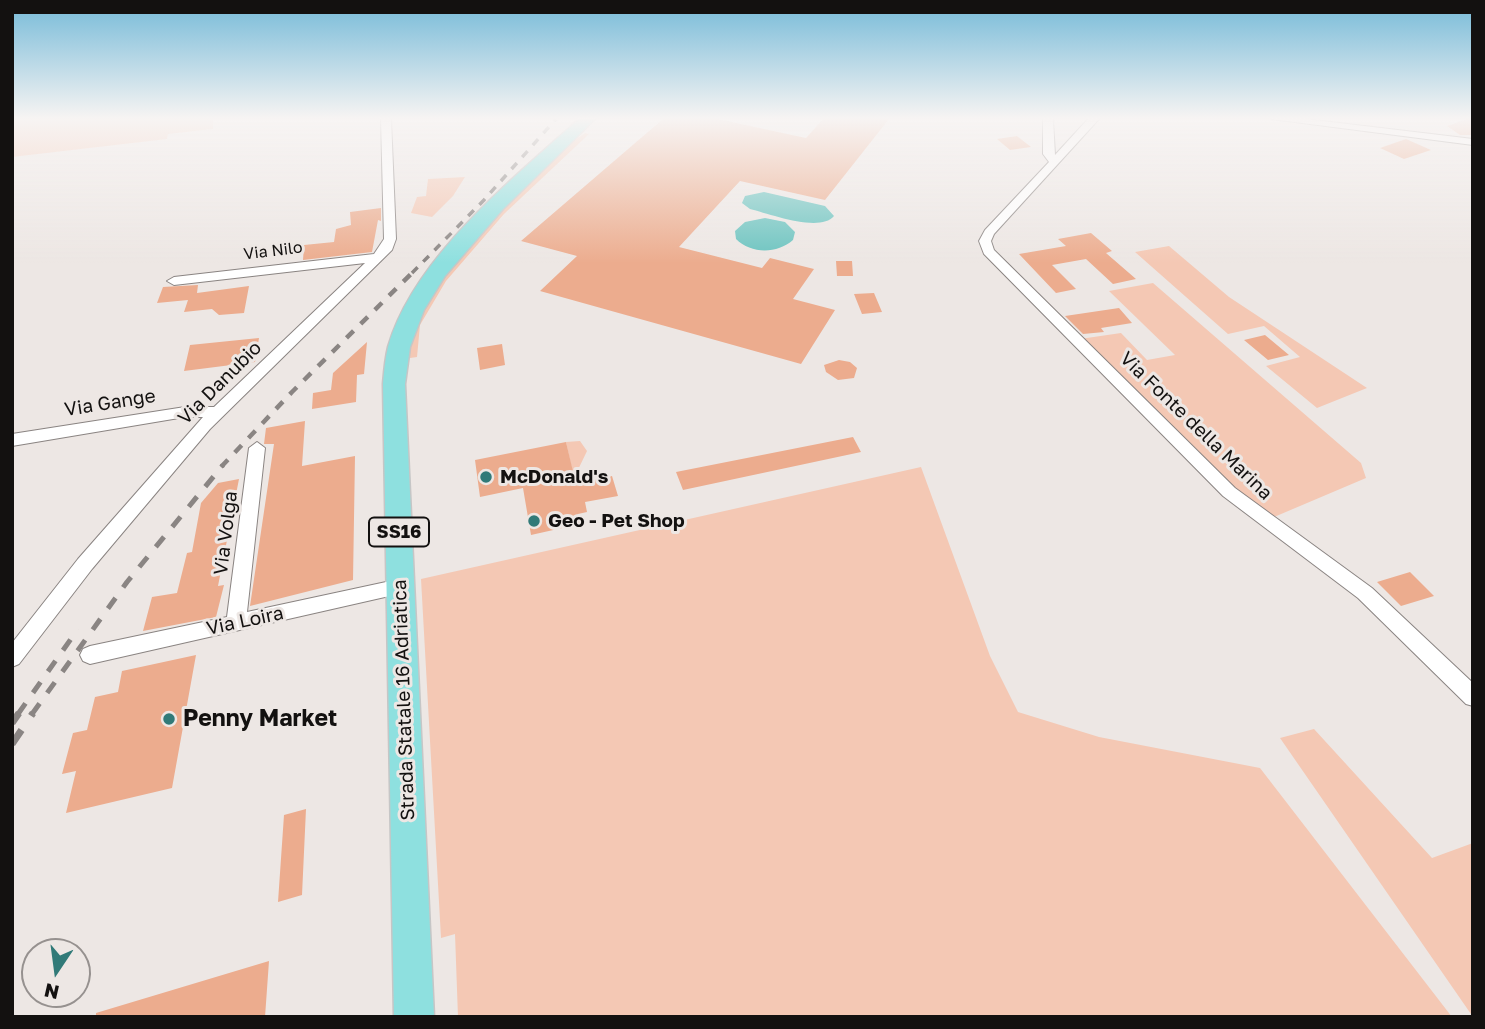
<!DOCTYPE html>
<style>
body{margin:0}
#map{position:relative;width:1485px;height:1029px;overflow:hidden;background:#ede7e4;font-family:"Golos Text",sans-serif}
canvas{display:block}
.frame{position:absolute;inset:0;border:14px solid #131110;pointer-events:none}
.north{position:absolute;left:21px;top:938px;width:70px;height:70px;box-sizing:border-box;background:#ede7e4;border:2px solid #96918f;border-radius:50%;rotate:193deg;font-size:19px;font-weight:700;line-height:28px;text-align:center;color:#131110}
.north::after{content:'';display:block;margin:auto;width:24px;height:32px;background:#317a78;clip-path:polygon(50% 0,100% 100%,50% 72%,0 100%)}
</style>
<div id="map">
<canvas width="1485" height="1029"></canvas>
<div class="frame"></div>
<div class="north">N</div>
</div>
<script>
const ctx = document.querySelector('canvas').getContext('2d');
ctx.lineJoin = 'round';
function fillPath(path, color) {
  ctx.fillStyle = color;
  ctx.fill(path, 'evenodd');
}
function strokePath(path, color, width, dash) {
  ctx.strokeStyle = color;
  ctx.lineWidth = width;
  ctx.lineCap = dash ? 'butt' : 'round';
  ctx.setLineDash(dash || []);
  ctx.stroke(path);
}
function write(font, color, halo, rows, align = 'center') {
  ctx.font = font + ' "Golos Text",sans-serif';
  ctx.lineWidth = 6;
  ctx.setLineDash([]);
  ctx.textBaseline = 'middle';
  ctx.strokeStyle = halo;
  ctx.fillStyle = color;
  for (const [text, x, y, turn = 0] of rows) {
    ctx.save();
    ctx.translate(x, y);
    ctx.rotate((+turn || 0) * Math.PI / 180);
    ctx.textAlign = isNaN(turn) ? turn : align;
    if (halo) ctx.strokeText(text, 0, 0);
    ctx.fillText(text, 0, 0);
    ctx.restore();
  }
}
const green = new Path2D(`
 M12 119H213V129L168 134 167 139 12 157Z
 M585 133 589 134 504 214 446 281 420 325 417 357 403 359 418 307 484 227 573 141Z
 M465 177 453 196 432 217 411 213 417 197 426 196 428 179Z
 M1169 246 1229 297 1367 388 1317 408 1266 366 1300 357 1264 326 1228 334 1135 252Z
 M1153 283 1361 463 1366 478 1267 520 1080 339 1121 333 1147 360 1175 355 1109 291Z
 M580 441 587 451 574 478 566 442Z
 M921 467 990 656 1018 712 1099 737 1260 768 1452 1017H458L455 934 441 938 421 579Z
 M1314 729 1432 858 1473 843V1017L1280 738Z`);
const water = new Path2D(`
 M764 192 825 206 834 216C820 233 770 214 750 209L742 203 745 196Z
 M765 218 785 222 795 232 793 240C777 254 751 254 736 239L735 231 745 222Z`);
const building = new Path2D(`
 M663 119H718L806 138 823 119H889L825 200 740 181 679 247 762 268 770 258 814 269 793 299 835 310 801 364 540 291 577 256 521 241Z
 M1467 119H1473V135H1460L1447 126Z
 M1017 136 1031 147 1010 150 997 139Z
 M1406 139 1431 150 1404 159 1380 148Z
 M381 208V221L378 220 372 252 303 260 304 245 334 242 336 229 351 225 350 212Z
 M1091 233 1112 251 1106 253 1136 279 1113 284 1086 259 1052 265 1076 289 1056 293 1019 254 1066 246 1058 239Z
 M836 261H852L853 276H837Z
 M198 285 197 293 249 286 244 313 219 315 212 309 184 312 188 300 157 303 163 287Z
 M874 293 882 312 862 314 854 294Z
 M1119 308 1132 323 1101 328 1104 332 1083 334 1065 316Z
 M1265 335 1289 355 1268 360 1244 340Z
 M259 338 255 362 184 371 190 345Z
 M367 342 364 374 357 375 356 402 312 409 313 393 331 390 333 373Z
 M502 344 505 365 480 370 477 348Z
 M839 360 850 362 857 368 854 378 838 380 826 372 824 365Z
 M305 421 302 466 355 456 353 580 250 606 274 444H264L266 428Z
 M853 437 861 452 683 490 676 472Z
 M566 442 576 484 612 476 618 496 585 502 587 512 578 514 580 524 531 535 523 488 480 497 475 460Z
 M239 479 218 586 224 585 216 617 143 631 152 597 177 593 187 553 192 552 201 503 218 483Z
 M1410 572 1434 596 1401 606 1377 582Z
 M196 655 172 788 66 813 76 771 62 774 73 733 87 730 95 697 118 692 122 671Z
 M306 809 302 895 278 902 284 815Z
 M269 961 265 1017H96V1013Z`);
const minor = new Path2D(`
 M381 119H391L396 239 392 250 210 429 92 569 19 664 12 667V643L78 559 203 417H185L12 446V434L185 407H214L365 263 174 285 167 281 174 277 374 254 384 239Z
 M1043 119H1053L1055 155 1088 119H1099L994 234 991 241 994 250 1235 488 1372 588 1473 683V706L1466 704 1358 598 1223 496 984 254 979 241 985 230 1049 162 1043 154Z
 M1271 119H1306L1473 139V145Z
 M257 442 265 448 247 612 400 579 407 582 409 587 407 592 90 664 83 661 80 655 83 649 90 646 227 617 249 448Z`);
const primary = new Path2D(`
 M579 119H595L503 209 445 276 424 310 410 347 405 384 434 1017H394L383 384C384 372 385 359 388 347 414 257 512 180 579 119Z`);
const railFar3 = new Path2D(`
 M412 273 484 200 556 119`);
const railFar2 = new Path2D(`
 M221 467 292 392 414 271`);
const railFar1 = new Path2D(`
 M18 714 78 629
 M32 714 127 582 223 465`);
const rail = new Path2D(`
 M12 723 19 713
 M12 744 33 713`);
const markers = [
 [486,477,7,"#317a78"],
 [534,521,7,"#317a78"],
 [169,719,7,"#317a78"]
];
const farStreetnames = [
 ["Via Nilo",273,251,-7]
];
const shields = [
 [399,532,60]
];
const shieldNames = [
 ["SS16",399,532]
];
const streetNames = [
 ["Via Danubio",220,383,-45],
 ["Via Gange",110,403,-9],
 ["Via Fonte della Marina",1196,426,44],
 ["Via Volga",226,533,-83],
 ["Via Loira",245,621,-12],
 ["Strada Statale 16 Adriatica",404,700,-92]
];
const poiNames = [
 ["McDonald's",500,477],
 ["Geo - Pet Shop",548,521]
];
const nearPoinames = [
 ["Penny Market",183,719]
];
fillPath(green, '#f4c8b4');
fillPath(water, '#6ac3bf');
fillPath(building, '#ecac8e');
strokePath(minor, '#8a8482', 2);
strokePath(primary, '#c6c6c6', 3);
fillPath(minor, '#fff');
fillPath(primary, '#8ee0df');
strokePath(railFar3, '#8a8583', 3.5, [8, 8]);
strokePath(railFar2, '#8a8583', 4.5, [10, 10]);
strokePath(railFar1, '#8a8583', 5, [13, 13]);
strokePath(rail, '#8a8583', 7, [17, 17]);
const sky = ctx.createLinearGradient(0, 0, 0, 263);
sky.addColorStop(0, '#75bad8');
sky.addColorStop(0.45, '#f7f4f3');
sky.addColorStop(1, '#f7f4f300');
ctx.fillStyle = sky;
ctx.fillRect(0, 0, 1485, 263);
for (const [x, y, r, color] of markers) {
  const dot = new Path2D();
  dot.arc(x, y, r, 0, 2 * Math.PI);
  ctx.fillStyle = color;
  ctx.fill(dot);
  strokePath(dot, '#ede7e4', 2.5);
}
write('16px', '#131110', '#ede7e4', farStreetnames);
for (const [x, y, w] of shields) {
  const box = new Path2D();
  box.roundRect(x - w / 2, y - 14.5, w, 29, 5);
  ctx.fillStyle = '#ede7e4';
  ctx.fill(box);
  strokePath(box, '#131110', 2);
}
write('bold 18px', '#131110', null, shieldNames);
write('19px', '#131110', '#ede7e4', streetNames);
write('bold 19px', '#131110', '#ede7e4', poiNames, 'left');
write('bold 23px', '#131110', '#ede7e4', nearPoinames, 'left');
</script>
